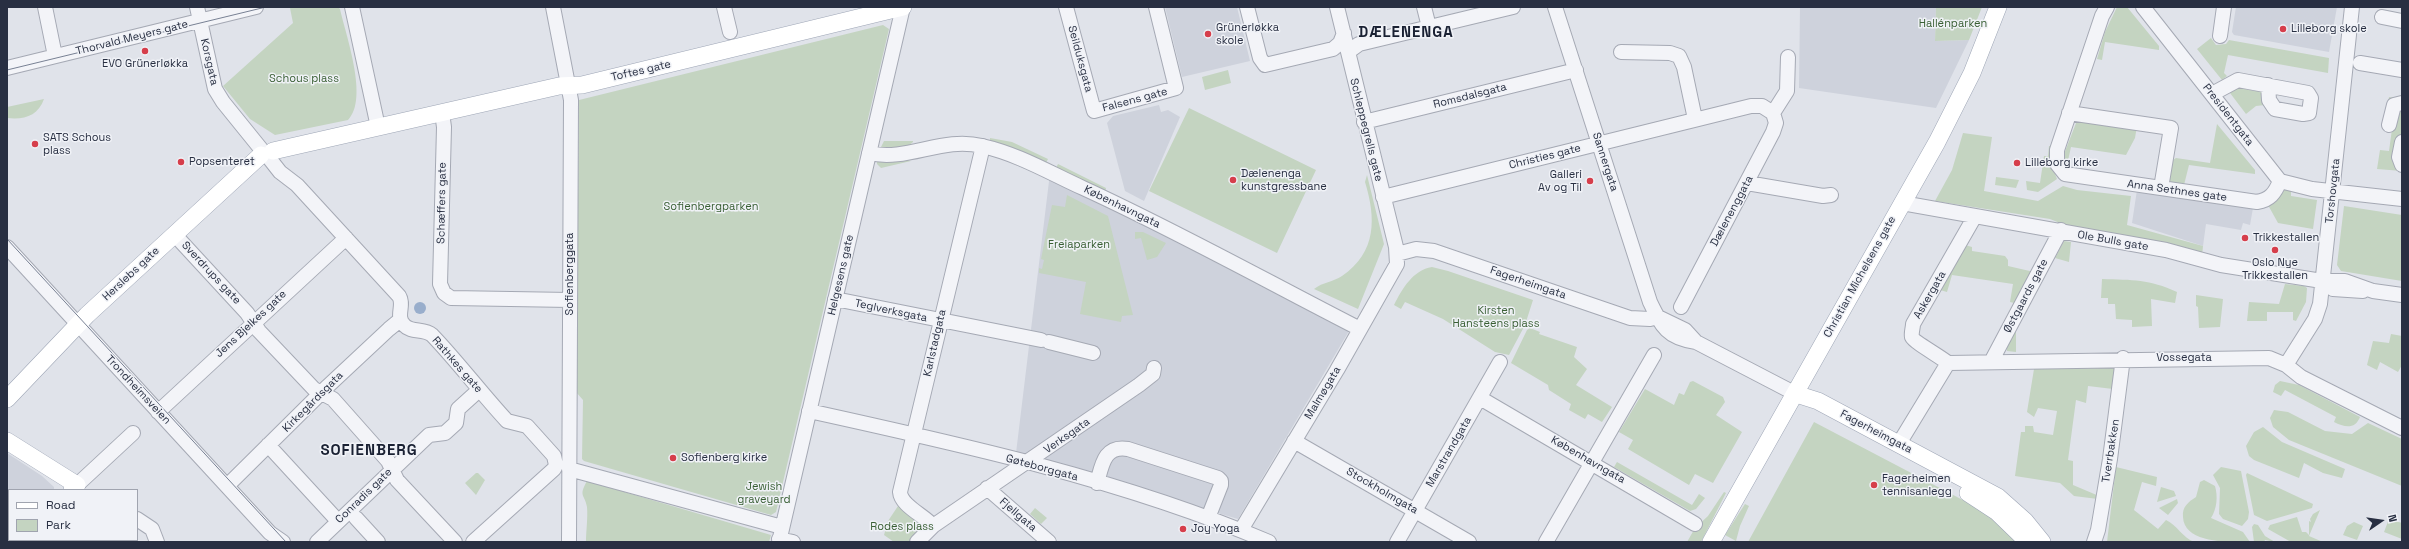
<!DOCTYPE html>
<meta charset="utf-8">
<style>
body{margin:0}
#map{position:relative;width:2409px;height:549px;overflow:hidden;background:#e0e3ea;font-family:"Space Grotesk",sans-serif}
canvas{display:block}
.frame{position:absolute;inset:0;border:8px solid #282f42;pointer-events:none}
.legend{position:absolute;left:8px;top:489px;width:130px;height:52px;box-sizing:border-box;background:#f0f2f7;border:1px solid #a0a4af;margin:0;padding:5px 7px;list-style:none;font-size:12px;color:#282f42}
.legend li{display:flex;align-items:center;gap:8px;height:20px}
.legend b{width:20px;border:1px solid #a0a4af}
.north{position:absolute;left:2361px;top:501px;width:40px;height:40px;-webkit-text-stroke:3px #f0f2f7;paint-order:stroke;rotate:77deg;font-size:11px;font-weight:700;line-height:16px;text-align:center;color:#282f42}
.north::after{content:'';display:block;margin:auto;width:14px;height:18px;background:#282f42;clip-path:polygon(50% 0,100% 100%,50% 72%,0 100%)}
</style>
<div id="map">
<canvas width="2409" height="549"></canvas>
<div class="frame"></div>
<ul class="legend">
<li><b style="height:5px;background:#fff"></b>Road</li>
<li><b style="height:11px;background:#c4d4c1"></b>Park</li>
</ul>
<div class="north">N</div>
</div>
<script>
const ctx = document.querySelector('canvas').getContext('2d');
ctx.lineJoin = 'round';
function fillPath(path, color) {
  ctx.fillStyle = color;
  ctx.fill(path, 'evenodd');
}
function strokePath(path, color, width, dash) {
  ctx.strokeStyle = color;
  ctx.lineWidth = width;
  ctx.lineCap = dash ? 'butt' : 'round';
  ctx.setLineDash(dash || []);
  ctx.stroke(path);
}
function write(font, color, halo, rows, align = 'center') {
  ctx.font = font + ' "Space Grotesk",sans-serif';
  ctx.lineWidth = 3;
  ctx.setLineDash([]);
  ctx.textBaseline = 'middle';
  ctx.strokeStyle = halo;
  ctx.fillStyle = color;
  for (const [text, x, y, turn = 0] of rows) {
    ctx.save();
    ctx.translate(x, y);
    ctx.rotate((+turn || 0) * Math.PI / 180);
    ctx.textAlign = isNaN(turn) ? turn : align;
    if (halo) ctx.strokeText(text, 0, 0);
    ctx.fillText(text, 0, 0);
    ctx.restore();
  }
}
const built = new Path2D(`
 M1165 7H1237L1250 61 1182 77Z
 M1800 7H1936L1935 41 1969 40 1936 108 1799 88Z
 M2236 7H2337L2329 52 2234 35 2232 32Z
 M1159 105 1161 112 1168 110 1180 117 1144 201 1125 191 1107 123 1113 116Z
 M1050 173 1349 331 1238 519 1016 453Z
 M2137 190 2253 208 2250 225 2243 223 2241 230 2206 224 2203 246 2132 223Z
 M7 453 42 476 54 487V490H9V534L7 536Z`);
const green = new Path2D(`
 M296 7H338L340 9C346 36 369 99 348 120L275 135 250 119 223 86 293 23 290 8Z
 M1936 7H1982L1969 40 1935 41Z
 M2117 7H2127L2159 46V50L2105 42 2102 60 2097 59 2105 32Z
 M883 25 889 29 776 512 771 515 584 461 582 459 583 400 576 392 579 100Z
 M2211 38 2216 45 2226 44 2229 40 2329 58 2328 73 2228 55 2224 73 2227 76 2222 80 2197 49Z
 M1228 70 1231 83 1205 90 1202 77Z
 M2246 84 2245 89 2255 91 2263 88 2265 105 2256 106 2246 114 2227 89Z
 M2389 97 2402 99V171L2377 169 2380 150 2389 151 2392 129 2384 128Z
 M44 99C38 116 24 120 7 118V107Z
 M1189 108 1316 170 1277 253 1149 191Z
 M2078 118 2137 126 2135 138 2126 155 2071 147 2067 165 2064 154Z
 M2217 124 2255 170V174L2189 165 2184 185 2169 183 2166 180 2170 162 2176 158 2210 163Z
 M1963 133 1992 137 1984 191 2038 201 2063 186 2077 190 2131 196 2127 225 2203 246 2202 256 2082 232 2050 219 1935 201 1952 170Z
 M990 138 1012 142 1048 159 1045 165 990 143Z
 M884 141H913V142L907 147 880 149Z
 M2049 146H2052V166L2057 179 2038 192 2027 190 2026 181 2040 183 2044 156H2048Z
 M904 159 911 161 881 168 877 164V160Z
 M1058 164 1106 188 1105 193 1055 170Z
 M1367 175 1384 244 1358 309 1314 289C1323 282 1333 282 1342 276 1377 252 1376 218 1365 182Z
 M1996 177 2019 180 2016 188 1995 185Z
 M2283 189 2291 191V196L2317 200 2313 229 2278 223 2268 205Z
 M1067 195 1108 216 1133 315 1122 316 1121 322 1080 314 1086 282 1039 273V268L1042 269 1044 260 1041 259 1052 205 1065 207Z
 M2344 206 2402 215V281L2341 271 2337 265Z
 M1135 232H1143L1166 243 1157 257 1147 260 1141 238 1135 239Z
 M2064 241 2071 242 2069 262 2055 258Z
 M1965 245 1972 247V251L2005 256 2008 260V266L2034 272 2014 303 2010 302 2013 284 1952 275 1947 292 1940 290Z
 M1432 267 1448 271 1533 300 1525 325 1509 355 1495 352 1443 319 1405 302 1401 309 1394 305C1402 289 1413 270 1432 267Z
 M2102 279C2133 280 2149 279 2177 292L2175 303 2151 299 2152 326 2132 327V320L2116 319 2115 304H2108V298H2101Z
 M2285 284 2304 286 2307 288 2306 302 2296 321 2293 320V312H2267V321H2247L2249 302 2279 304Z
 M2196 295 2223 299 2220 327 2199 328 2198 307 2196 306Z
 M1530 328 1540 332 1539 334 1577 347 1574 357 1587 369 1576 385 1612 407 1602 422 1588 414 1585 419 1569 410 1571 404 1549 390 1548 385 1511 363 1527 330Z
 M2013 329 2016 330V352L2007 351 2006 344Z
 M2391 334 2402 336V365L2398 372 2380 362 2377 370 2367 365 2373 341 2389 343Z
 M2114 368 2116 370 2113 389 2088 386 2086 403 2076 400 2068 460 2073 461V485L2099 496 2098 499 2074 496 2060 483 2015 476 2021 432H2025V426H2033L2034 432 2053 435 2057 411 2038 408 2034 417 2027 412 2034 369Z
 M1693 381 1723 397 1725 402 1716 415 1742 432 1713 483 1695 474 1689 485 1628 449 1633 440 1619 432 1645 389 1674 405 1679 393 1684 395 1690 382Z
 M2280 381 2299 385 2360 417C2355 430 2344 427 2334 422L2336 417 2285 390 2281 396 2273 392 2275 385Z
 M2274 410 2288 412 2325 431 2352 434 2368 423 2402 439V486L2289 440 2273 427 2270 418Z
 M1814 422 1978 508 1998 523 2016 542H1748Z
 M2263 427 2282 442 2345 469 2342 478 2323 473 2304 463 2299 478 2254 460 2249 456 2246 446 2254 432Z
 M1617 462 1692 505 1699 494 1705 498 1696 509 1690 511 1614 467Z
 M2116 467 2157 477 2156 486 2142 482 2134 510 2158 529 2166 520C2177 525 2183 538 2194 542H2107Z
 M2221 467 2241 471 2249 512 2248 519 2242 526 2223 519 2219 514 2220 488 2213 475Z
 M476 473H478L485 480 476 495 465 483Z
 M2247 473 2313 504 2312 508 2267 521 2254 515 2246 475Z
 M2204 480 2215 486C2218 496 2217 509 2211 518L2243 532 2250 542C2230 542 2184 544 2183 517 2182 507 2188 502 2196 497L2200 482Z
 M587 481 771 535 769 542H586C586 531 588 518 587 507 585 494 578 497 587 481Z
 M2161 487 2174 491 2176 496 2157 502Z
 M1724 492 1726 493 1701 542H1687L1695 528 1708 516Z
 M2177 499 2178 503 2168 515 2159 508Z
 M1745 504 1749 506 1740 526 1736 541 1725 535Z
 M898 506 923 523 911 542H894L884 535 888 521Z
 M1035 508 1047 518 1041 524 1030 514Z
 M2320 510 2309 536 2323 542H2291L2268 529 2270 525 2297 517 2302 532H2306L2309 535V521L2311 522 2310 519 2313 514Z
 M2389 519 2402 523V539L2384 532Z
 M2354 522 2363 526 2357 540 2343 535 2347 526Z
 M2254 524 2258 525 2265 536 2275 542 2265 540 2264 542H2254L2252 527Z`);
const water = new Path2D(`
 M414 308a6 6 0 1 1 12 0a6 6 0 1 1-12 0Z`);
const minor = new Path2D(`
 M45 7 55 56
 M197 7 215 89 223 102 261 149
 M352 7 378 127
 M553 7 571 100 569 542
 M724 7 730 32
 M1066 7 1094 111 1176 88 1156 7
 M1247 7 1260 58 1265 65 1333 49 1340 43 1344 33
 M1424 7 1429 27
 M1555 7 1650 302C1662 327 1667 338 1696 342
 M2107 7 2102 16 2057 150V164L2065 174 2257 202C2270 200 2275 193 2280 181
 M2143 7 2280 181 2312 189 2402 199
 M2382 17 2402 21
 M2220 36 2224 7
 M1348 52 1359 44 1513 7
 M1621 52 1670 53 1679 56 1684 67 1695 119
 M2360 63 2402 70
 M7 68 256 7
 M2212 94 2238 80 2308 93 2311 98 2309 113 2303 114 2275 109 2269 100 2268 85
 M442 113 444 127 440 284 444 293 451 298 570 300
 M1773 113 1787 91 1788 57
 M2069 113 2171 128 2161 188
 M1364 122 1576 70
 M2389 125 2394 105 2402 103
 M2402 142 2399 157 2402 165
 M869 153C908 162 942 136 982 146 1018 154 1050 173 1083 188 1177 231 1268 282 1360 329
 M269 158 280 172 297 185 399 296C405 305 395 316 404 325 411 333 424 328 432 335 458 362 481 393 507 421L527 426 554 456 556 465 554 469 473 542
 M1747 183 1823 196 1831 195
 M1383 197 1751 106H1762L1773 113
 M1902 203 2166 250 2221 265 2322 281H2345L2373 291 2402 295
 M174 234 247 313 259 331 314 389 333 399 388 461 397 480 455 542
 M7 247 270 533 283 542
 M1397 254 1416 249 1434 251 1630 318 1650 319 1658 317 1685 330 1696 342 1796 394
 M2322 281 2333 289 2363 291
 M835 299 1041 340
 M1681 307 1773 132 1776 123 1773 113
 M1049 342 1093 353
 M1991 362 2061 230
 M1948 363 2269 358 2286 365 2301 377 2402 428
 M2286 365 2315 319 2320 304 2352 7
 M1480 398 1695 524
 M809 411C964 445 1123 480 1269 542
 M158 412 346 238
 M1294 441 1469 542
 M268 445 337 520
 M1901 445 1903 437 1948 363C1941 357 1914 342 1912 337 1911 333 1913 328 1913 324L1975 216
 M569 469 782 527
 M1097 483C1102 465 1104 445 1128 449L1218 478 1221 481V485L1208 518
 M77 485 133 433
 M227 486 328 386 389 329 400 320
 M987 488 1049 542
 M356 518 378 542
 M137 519 152 529 157 542
 M933 526C924 515 901 506 900 492L983 146
 M1241 530 1337 370 1397 264 1396 247 1337 7
 M779 539 793 542
 M317 542 429 435 445 433 456 423 458 409 479 390
 M779 542 903 7
 M917 542 933 526 1139 385 1153 374 1154 368
 M1397 542 1500 362
 M1546 542 1654 355
 M2094 542 2098 530 2110 459 2123 358`);
const major = new Path2D(`
 M273 151 559 86 582 85 903 7
 M1796 394 1818 401 1998 497 2025 521 2042 542
 M7 399 87 315 261 155
 M7 441 77 485 72 490
 M1968 493 1997 512 2028 542
 M19 542 21 540
 M1711 542 1937 142 1972 73 1998 7`);
const tram = new Path2D(`
 M7 70 266 7
 M7 239 286 542`);
const markers = [
 [2283,29,4,"#d63e4b"],
 [1208,34,4,"#d63e4b"],
 [145,51,4,"#d63e4b"],
 [35,144,4,"#d63e4b"],
 [181,162,4,"#d63e4b"],
 [2017,163,4,"#d63e4b"],
 [1233,180,4,"#d63e4b"],
 [1590,181,4,"#d63e4b"],
 [2245,238,4,"#d63e4b"],
 [2275,250,4,"#d63e4b"],
 [673,458,4,"#d63e4b"],
 [1874,485,4,"#d63e4b"],
 [1183,529,4,"#d63e4b"]
];
const parkNames = [
 ["Hallénparken",1953,24],
 ["Schous plass",304,79],
 ["Sofienbergparken",711,207],
 ["Freiaparken",1079,245],
 ["Kirsten",1496,311],
 ["Hansteens plass",1496,324],
 ["Jewish",764,487],
 ["graveyard",764,500],
 ["Rodes plass",902,527]
];
const poiNames = [
 ["Grünerløkka",1216,28],
 ["skole",1216,41],
 ["Lilleborg skole",2291,29],
 ["EVO Grünerløkka",145,64,"center"],
 ["SATS Schous",43,138],
 ["plass",43,151],
 ["Popsenteret",189,162],
 ["Lilleborg kirke",2025,163],
 ["Dælenenga",1241,174],
 ["kunstgressbane",1241,187],
 ["Galleri",1582,175,"right"],
 ["Av og Til",1582,188,"right"],
 ["Trikkestallen",2253,238],
 ["Oslo Nye",2275,263,"center"],
 ["Trikkestallen",2275,276,"center"],
 ["Sofienberg kirke",681,458],
 ["Fagerheimen",1882,479],
 ["tennisanlegg",1882,492],
 ["Joy Yoga",1191,529]
];
const streetNames = [
 ["Thorvald Meyers gate",132,38,-14],
 ["Seilduksgata",1080,59,75],
 ["Korsgata",209,62,77],
 ["Toftes gate",641,71,-13],
 ["Romsdalsgata",1470,96,-14],
 ["Falsens gate",1135,100,-15],
 ["Presidentgata",2228,115,52],
 ["Schleppegrells gate",1366,130,76],
 ["Christies gate",1545,157,-14],
 ["Sannergata",1605,162,72],
 ["Anna Sethnes gate",2177,191,8],
 ["Torshovgata",2333,191,-84],
 ["Schæffers gate",442,203,-89],
 ["Københavngata",1122,207,26],
 ["Dælenenggata",1732,211,-62],
 ["Ole Bulls gate",2113,241,10],
 ["Sverdrups gate",211,273,47],
 ["Herslebs gate",131,274,-43],
 ["Sofienberggata",570,274,-90],
 ["Helgesens gate",841,275,-77],
 ["Christian Michelsens gate",1860,277,-61],
 ["Fagerheimgata",1528,283,19],
 ["Askergata",1930,295,-60],
 ["Østgaards gate",2026,296,-62],
 ["Teglverksgata",891,311,12],
 ["Jens Bjelkes gate",251,324,-43],
 ["Karlstadgata",935,343,-77],
 ["Vossegata",2184,358],
 ["Rathkes gate",457,365,49],
 ["Trondheimsveien",138,390,47],
 ["Malmøgata",1323,393,-59],
 ["Kirkegårdsgata",313,402,-45],
 ["Fagerheimgata",1876,432,28],
 ["Verksgata",1067,436,-35],
 ["Tverrbakken",2111,451,-81],
 ["Marstrandgata",1449,452,-60],
 ["Københavngata",1588,460,30],
 ["Gøteborggata",1042,468,15],
 ["Stockholmgata",1382,491,30],
 ["Conradis gate",364,496,-44],
 ["Fjellgata",1018,515,41]
];
const districtNames = [
 ["DÆLENENGA",1406,33],
 ["SOFIENBERG",369,451]
];
fillPath(built, '#ced2dc');
fillPath(green, '#c4d4c1');
fillPath(water, '#99aecc');
strokePath(minor, '#a5a9b4', 16);
strokePath(major, '#9ea6b6', 18);
strokePath(minor, '#f3f4f8', 14);
strokePath(major, '#fff', 17);
strokePath(tram, '#788194', 1);
for (const [x, y, r, color] of markers) {
  const dot = new Path2D();
  dot.arc(x, y, r, 0, 2 * Math.PI);
  ctx.fillStyle = color;
  ctx.fill(dot);
  strokePath(dot, '#f0f2f7', 1.5);
}
write('11px', '#395f34', '#f0f2f7', parkNames);
write('11px', '#282f42', '#f0f2f7', poiNames, 'left');
write('11px', '#282f42', '#f0f2f7', streetNames);
ctx.letterSpacing = '1px';
write('bold 15px', '#1a2133', '#f0f2f7', districtNames);
ctx.letterSpacing = '0px';
</script>
